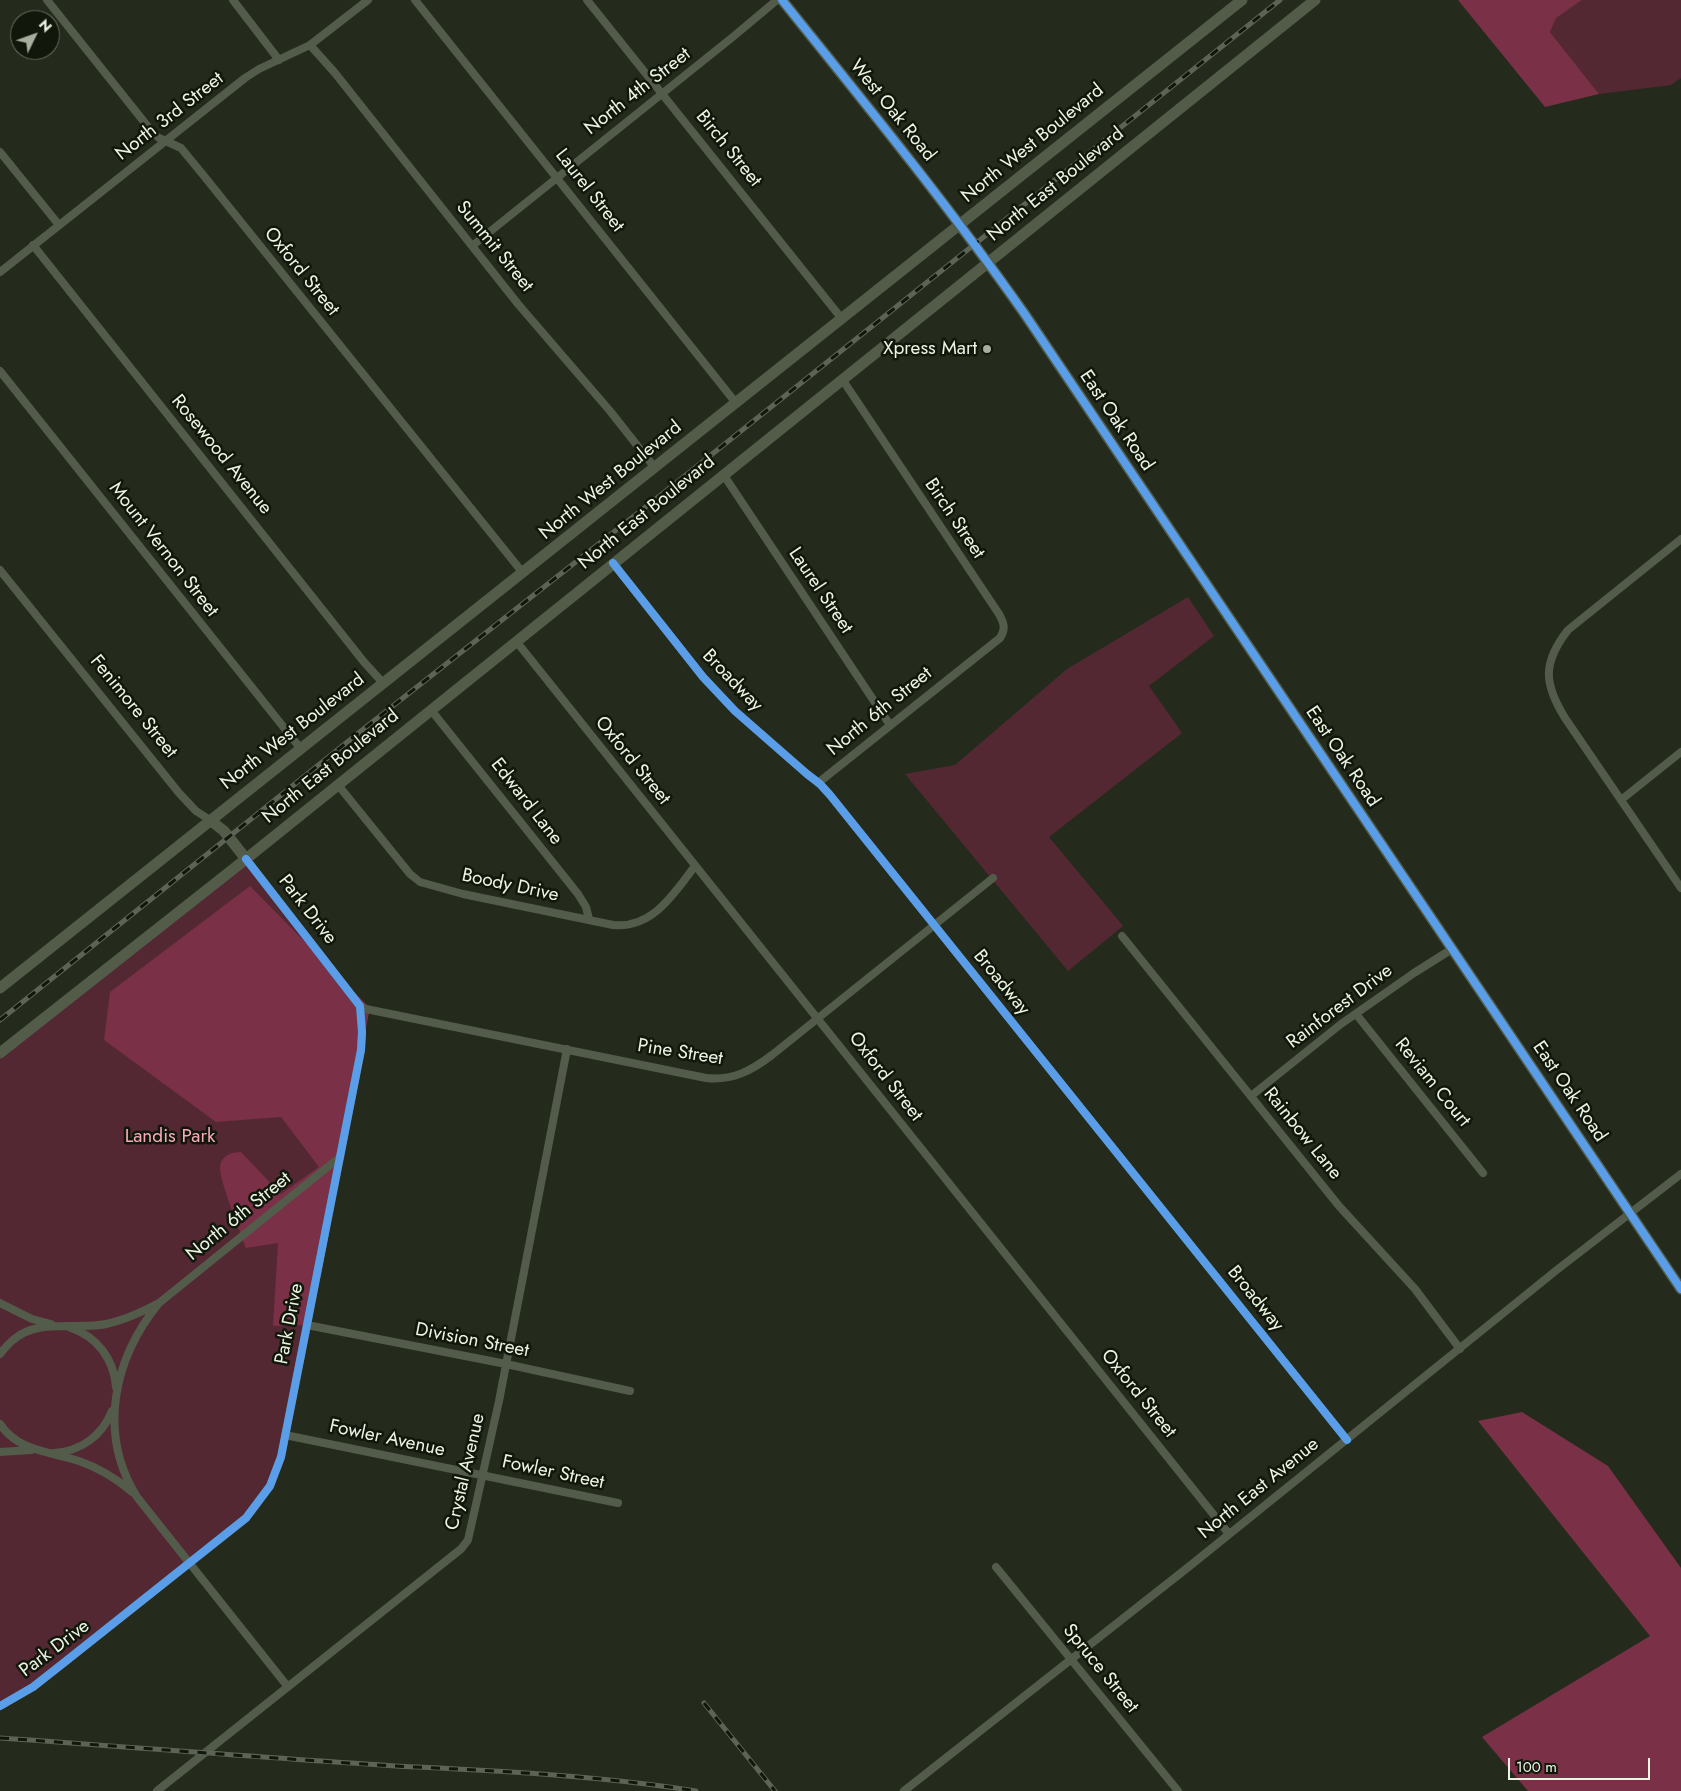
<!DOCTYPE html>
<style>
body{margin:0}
#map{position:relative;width:1681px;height:1791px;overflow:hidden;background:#242b1d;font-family:Jost,sans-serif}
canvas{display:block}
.north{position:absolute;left:10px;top:10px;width:50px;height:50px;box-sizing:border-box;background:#11170b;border:1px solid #697062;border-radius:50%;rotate:48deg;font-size:14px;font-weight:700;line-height:20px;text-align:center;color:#ecf5e4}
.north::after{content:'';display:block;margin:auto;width:18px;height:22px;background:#a6ae9e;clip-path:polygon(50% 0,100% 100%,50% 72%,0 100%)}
.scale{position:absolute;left:1508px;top:1758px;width:142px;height:22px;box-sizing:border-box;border:2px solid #ecf5e4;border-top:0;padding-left:6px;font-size:15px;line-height:18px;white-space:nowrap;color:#ecf5e4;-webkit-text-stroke:4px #11170b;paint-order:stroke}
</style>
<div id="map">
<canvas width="1681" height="1791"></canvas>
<div class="north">N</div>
<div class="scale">100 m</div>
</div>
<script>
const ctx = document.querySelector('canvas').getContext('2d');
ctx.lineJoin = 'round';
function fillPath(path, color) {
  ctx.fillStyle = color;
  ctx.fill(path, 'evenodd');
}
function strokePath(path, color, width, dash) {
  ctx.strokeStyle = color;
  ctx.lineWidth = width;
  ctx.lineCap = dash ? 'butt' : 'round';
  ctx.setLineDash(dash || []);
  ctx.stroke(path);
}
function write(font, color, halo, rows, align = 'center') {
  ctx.font = font + ' Jost,sans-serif';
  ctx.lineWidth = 5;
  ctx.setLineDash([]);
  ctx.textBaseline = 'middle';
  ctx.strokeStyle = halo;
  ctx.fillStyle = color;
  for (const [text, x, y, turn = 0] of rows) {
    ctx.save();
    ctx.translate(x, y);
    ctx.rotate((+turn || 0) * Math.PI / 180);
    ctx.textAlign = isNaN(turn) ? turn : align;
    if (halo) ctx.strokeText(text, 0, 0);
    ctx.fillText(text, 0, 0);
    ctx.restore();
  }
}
const green = new Path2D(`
 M1582 0H1681V78L1671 85 1599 94 1550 32 1555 18Z
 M1188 597 1214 636 1149 686 1182 733 1049 837 1123 926 1068 971 905 774 955 765 1067 669Z
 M246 859 342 981 361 1050 275 1477 253 1510 66 1661 0 1706V1053Z`);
const forest = new Path2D(`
 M1458 0H1582L1556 18 1550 32 1599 94 1545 107Z
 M250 886 370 1008 306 1325 273 1326 278 1243 246 1248C241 1234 218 1177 220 1166 222 1155 232 1152 241 1152L281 1194 319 1167 281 1117 216 1122 104 1040 110 992Z
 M1522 1412 1608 1466 1681 1568V1791H1528L1482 1737 1650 1636 1478 1421Z`);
const street = new Path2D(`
 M47 0 153 133 159 138 181 148 204 176 523 573
 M233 0 279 60
 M415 0 736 403
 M587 0 842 319
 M310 45 335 73 518 304 610 411 655 468
 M0 152 59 225
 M33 245 364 662 384 684
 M472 246 734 36 777 0
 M0 272 245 78 259 69 310 45 368 0
 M0 371 301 749
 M723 474 890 725
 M1681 539 1568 630C1542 663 1544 684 1565 718L1681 888
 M613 563 703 677 735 711 807 774 820 784 830 795 1347 1440
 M0 570 179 793 196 811 210 820
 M516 641 1229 1534
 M431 710 578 894 586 907 589 919
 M818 783 1000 638C1006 629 1004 623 999 614L842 379
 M338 785 410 874 420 882 463 894 613 925C653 929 674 893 695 866
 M1621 800 1681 752
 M1122 936 1339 1206 1415 1289 1460 1349
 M360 1006 366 1009 706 1078C732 1081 751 1071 772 1055L993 878
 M1356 1014 1483 1173
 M1251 1096 1341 1024 1414 973 1452 949
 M0 1303 32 1319 51 1324
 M159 1303C114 1358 97 1433 137 1497L288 1687
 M307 1325 506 1364 630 1391
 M71 1328C98 1337 114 1360 116 1387
 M0 1354C4 1349 8 1344 13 1340 38 1318 76 1330 106 1324 125 1320 142 1312 159 1303L340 1157
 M0 1424C19 1452 49 1451 79 1461 99 1468 116 1478 132 1492
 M285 1435 618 1503
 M0 1452 31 1450
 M54 1453C81 1451 102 1436 112 1411
 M996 1567 1178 1791
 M0 1706 33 1687 66 1661 246 1518 270 1486 281 1457 361 1050 362 1032 360 1006 246 859
 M157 1791 461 1549 468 1540 499 1401 567 1049
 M904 1791 1191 1565 1558 1269 1681 1174`);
const secondary = new Path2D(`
 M782 0C865 103 948 205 1024 313L1681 1289
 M210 820 224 831 246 859
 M0 988 1242 0
 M0 1053 246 859 1315 0`);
const rail = new Path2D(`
 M0 1020 361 731 671 487 1280 0
 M704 1703 775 1791
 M0 1738C132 1747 264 1758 395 1766 496 1771 596 1775 696 1791`);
const cycleway = new Path2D(`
 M782 0C865 103 948 205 1024 313L1681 1289
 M613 563 703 677 735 711 807 774 820 784 830 795 1347 1440
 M0 1706 33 1687 66 1661 246 1518 270 1486 281 1457 361 1050 362 1032 360 1006 246 859`);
const markers = [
 [987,349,5,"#a6ae9e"]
];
const streetNames = [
 ["North 4th Street",638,92,-38],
 ["West Oak Road",892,111,51],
 ["North 3rd Street",170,117,-38],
 ["North West Boulevard",1033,144,-39],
 ["Birch Street",728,149,51],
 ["North East Boulevard",1056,185,-39],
 ["Laurel Street",589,191,52],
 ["Summit Street",494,247,51],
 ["Oxford Street",301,272,51],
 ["East Oak Road",1116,421,56],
 ["Rosewood Avenue",221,455,51],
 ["North West Boulevard",611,481,-39],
 ["North East Boulevard",647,513,-39],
 ["Birch Street",954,519,56],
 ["Mount Vernon Street",163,550,52],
 ["Laurel Street",820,591,56],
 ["Broadway",732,681,46],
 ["Fenimore Street",133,707,51],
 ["North 6th Street",880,712,-39],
 ["North West Boulevard",293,732,-38],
 ["East Oak Road",1342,757,56],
 ["Oxford Street",632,761,51],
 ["North East Boulevard",331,767,-39],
 ["Edward Lane",526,802,52],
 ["Boody Drive",510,886,12],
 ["Park Drive",307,910,52],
 ["Broadway",1001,983,51],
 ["Rainforest Drive",1340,1007,-37],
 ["Pine Street",680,1053,9],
 ["Oxford Street",885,1077,52],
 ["Reviam Court",1432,1083,51],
 ["East Oak Road",1569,1092,56],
 ["Rainbow Lane",1302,1134,51],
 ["North 6th Street",239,1217,-39],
 ["Broadway",1255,1299,51],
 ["Park Drive",290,1324,-79],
 ["Division Street",472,1341,11],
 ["Oxford Street",1138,1394,51],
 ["Fowler Avenue",387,1439,12],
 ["Crystal Avenue",466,1472,-77],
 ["Fowler Street",553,1473,12],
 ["North East Avenue",1259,1489,-39],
 ["Park Drive",55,1649,-37],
 ["Spruce Street",1100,1669,51]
];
const poiNames = [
 ["Xpress Mart",977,349]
];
const parkNames = [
 ["Landis Park",170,1137]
];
fillPath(green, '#542833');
fillPath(forest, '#7a3046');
strokePath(street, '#535c4b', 8);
strokePath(secondary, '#525c48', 11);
strokePath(rail, '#5d6456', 5);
strokePath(rail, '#11170b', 3, [9]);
strokePath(cycleway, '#5a9eea', 8);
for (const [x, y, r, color] of markers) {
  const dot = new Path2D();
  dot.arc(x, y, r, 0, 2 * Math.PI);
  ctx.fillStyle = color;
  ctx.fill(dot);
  strokePath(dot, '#11170b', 2);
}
write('19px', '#ecf5e4', '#11170b', streetNames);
write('19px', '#ecf5e4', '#11170b', poiNames, 'right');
write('19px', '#f7acbd', '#11170b', parkNames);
</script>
